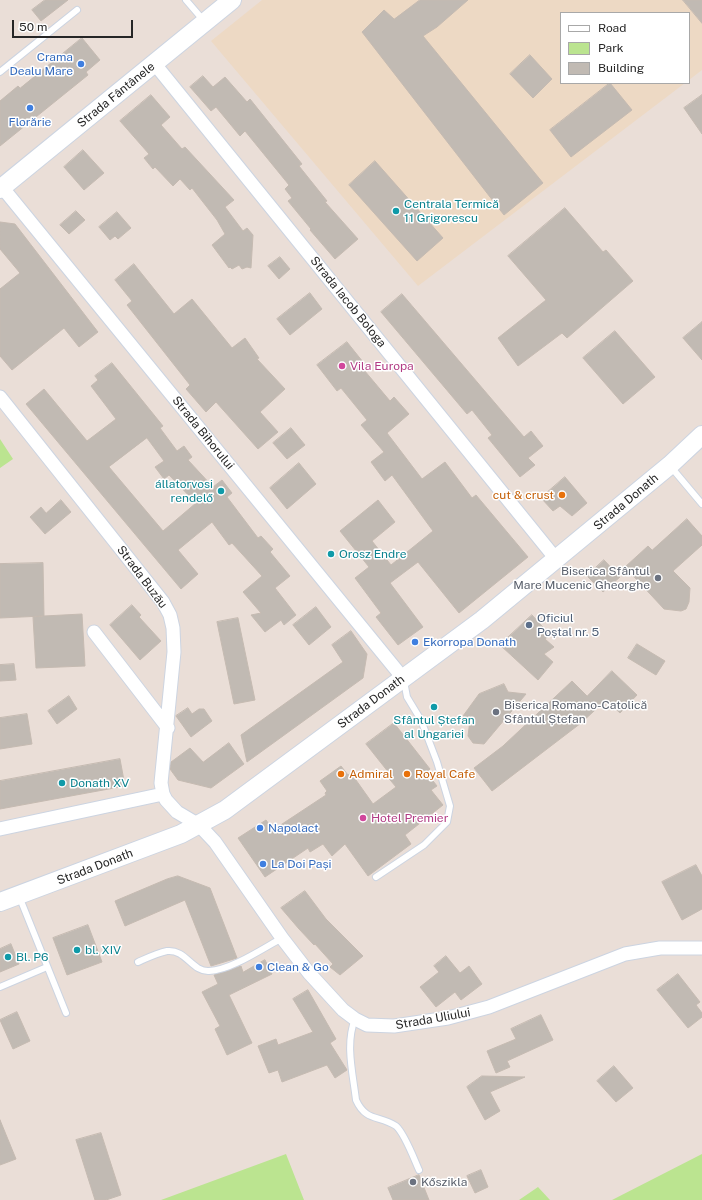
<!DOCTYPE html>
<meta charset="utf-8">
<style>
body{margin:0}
#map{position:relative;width:702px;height:1200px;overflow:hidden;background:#eaded7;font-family:"Public Sans",sans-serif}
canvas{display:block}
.legend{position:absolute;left:560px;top:12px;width:130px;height:72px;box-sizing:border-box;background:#fff;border:1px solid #a8a8a8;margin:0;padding:5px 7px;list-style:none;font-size:12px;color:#262626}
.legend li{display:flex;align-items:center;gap:8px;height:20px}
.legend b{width:20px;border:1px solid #a8a8a8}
.scale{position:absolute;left:12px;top:20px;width:121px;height:18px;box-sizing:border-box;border:2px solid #262626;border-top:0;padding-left:5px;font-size:12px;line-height:14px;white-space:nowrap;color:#262626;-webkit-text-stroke:3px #fff;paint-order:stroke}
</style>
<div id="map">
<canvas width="702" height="1200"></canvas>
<ul class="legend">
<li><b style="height:5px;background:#fff"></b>Road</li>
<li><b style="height:11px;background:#bbe490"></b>Park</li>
<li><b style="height:11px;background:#c1bab3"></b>Building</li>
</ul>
<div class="scale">50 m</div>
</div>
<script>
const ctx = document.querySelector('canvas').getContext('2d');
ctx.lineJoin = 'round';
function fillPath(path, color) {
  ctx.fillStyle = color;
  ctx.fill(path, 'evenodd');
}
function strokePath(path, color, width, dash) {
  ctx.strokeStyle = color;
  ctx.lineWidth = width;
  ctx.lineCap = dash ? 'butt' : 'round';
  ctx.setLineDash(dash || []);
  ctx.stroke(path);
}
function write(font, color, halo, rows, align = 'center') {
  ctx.font = font + ' "Public Sans",sans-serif';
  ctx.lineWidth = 3;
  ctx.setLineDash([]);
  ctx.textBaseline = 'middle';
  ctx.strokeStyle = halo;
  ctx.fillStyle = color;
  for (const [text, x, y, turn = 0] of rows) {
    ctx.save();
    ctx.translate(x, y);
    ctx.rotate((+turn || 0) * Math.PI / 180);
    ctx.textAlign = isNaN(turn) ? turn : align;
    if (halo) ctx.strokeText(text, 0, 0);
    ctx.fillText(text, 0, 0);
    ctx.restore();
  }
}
const education = new Path2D(`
 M262 0H702V70L689 80V13H561V83H685L418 286 211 41Z`);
const green = new Path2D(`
 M0 439 13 459 0 468Z
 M286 1154 304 1200H161Z
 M702 1154V1200H612Z
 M538 1187 550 1200H519Z`);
const building = new Path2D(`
 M45 0H68L41 21 32 10Z
 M420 0H468L437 27 423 36 543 183 504 215 362 32 384 10 394 19Z
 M683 0H702V23Z
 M82 38 100 60 86 72 88 75 0 146V101L18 86 20 88Z
 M530 55 552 79 533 98 510 74Z
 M203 76 213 87 225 77 247 102 250 99 302 164 299 166 327 201 325 202 358 239 335 259 310 230 311 229 288 201 292 198 285 189 289 185 245 131 240 136 216 107 211 111 190 87Z
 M610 83 632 110 571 157 550 130Z
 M151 95 170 117 161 125 182 149 185 147 234 200 225 207 243 231 247 228 253 235 251 268 247 267 242 269 239 265 232 269 230 267 229 268 212 245 225 234 217 220 192 188 190 190 180 179 173 186 155 167 153 169 144 158 149 154 120 121Z
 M702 95V134L684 108Z
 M83 150 104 173 84 190 64 167Z
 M375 161 443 238 417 261 349 185Z
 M565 208 603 252 606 250 633 281 567 338 562 333 518 366 498 338 546 300 508 256Z
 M76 211 85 220 69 234 60 225Z
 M117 212 131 228 118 239 115 236 110 240 99 227Z
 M0 222 15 224 98 332 79 347 64 328 12 370 0 356V289L20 273 0 249Z
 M280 257 290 269 279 279 268 266Z
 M134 264 174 314 192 299 232 348 245 338 259 358 257 359 285 389 260 412 278 432 258 449 216 402 206 412 186 389 190 385 127 305 132 301 115 280Z
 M310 293 322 309 290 335 277 319Z
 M402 294 524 437 531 431 543 446 528 458 535 465 520 477 488 438 492 435 472 410 467 414 381 312Z
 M702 322V360L683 338Z
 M615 331 655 377 623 404 583 358Z
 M347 342 367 367 364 370 390 401 394 397 409 414 387 433 422 479 445 462 472 498 476 495 528 557 459 613 418 562 390 583 423 627 398 645 376 617 381 613 355 578 369 567 340 531 378 500 395 522 372 541 391 565 433 531 392 475 385 481 371 462 384 452 361 425 367 420 341 388 337 391 317 365Z
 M112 363 163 426 160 428 177 451 184 446 192 457 188 460 213 487 222 480 232 493 227 497 258 538 261 536 273 549 270 552 290 576 275 588 296 615 284 625 281 620 265 632 251 615 261 613 243 592 262 576 232 543 229 545 212 522 178 550 198 574 181 589 26 404 44 389 87 441 116 419 91 386 98 380 95 376ZM147 438 164 461 155 467 164 479 169 475 196 503 163 531 109 467Z
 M291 428 305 445 287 459 273 443Z
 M299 463 316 484 287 509 270 488Z
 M565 477 587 503 572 516 560 506 553 511 541 498Z
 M61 500 71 512 45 534 30 517 41 507 46 513Z
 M687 519 702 536V545L673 571 690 588 689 602 686 609 681 611 664 609 625 567 648 546 652 550Z
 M604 560 620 577 603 592 587 576Z
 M43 563 44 616 82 614 85 666 36 668 33 617 43 616 0 618V564Z
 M132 605 141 615 139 617 161 641 140 660 110 625Z
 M316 607 331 627 309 645 293 625Z
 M532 615 550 635 545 639 554 647 544 654 553 662 538 680 500 645Z
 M238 618 255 700 234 704 217 622Z
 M351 631 367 654 363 678 247 762 241 735 343 662 332 645Z
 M637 644 665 661 656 675 628 658Z
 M14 664 16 680 0 681V665Z
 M612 671 637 695 620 713 606 700 581 723 492 791 474 768 503 746 572 681 587 696Z
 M504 684 508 692 526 694 484 744 473 743 468 736 470 720 463 716 479 694Z
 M69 696 77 709 57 724 48 711Z
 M188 708 192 714 199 709H204L212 721 191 737 176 716Z
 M27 714 32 744 0 749V718Z
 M394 723 430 769 426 772 437 786 431 790 443 805 405 835 411 844 368 876 345 844 332 856 323 844 310 852 308 848 265 877 238 838 266 820 273 830 326 795 325 793 327 791 320 781 341 766 348 775 351 773 373 804 396 787 386 775 389 773 366 744Z
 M229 743 244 764 211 788 178 780 170 769 171 762 190 748 203 762Z
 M120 759 125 786 0 809V781Z
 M696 865 702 876V909L682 920 662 882Z
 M178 876 210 888 237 958 211 966 185 900 125 926 115 901 167 879Z
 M305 891 326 919 363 956 340 975 330 967 333 964 315 944 314 945 299 929 281 908Z
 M88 925 102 962 67 975 53 938Z
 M11 944 19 964 0 972V949Z
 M446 956 460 973 469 966 482 984 461 1000 455 992 436 1007 420 987 439 972 434 966Z
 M265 960 272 974 229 995 252 1043 227 1055 215 1029 220 1026 202 992 218 984 214 975 241 966 243 972Z
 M678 974 700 1002 696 1005 702 1013V1017L688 1028 657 990Z
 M308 990 336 1039 330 1043 347 1070 335 1078 327 1065 282 1082 278 1070 269 1073 258 1046 276 1039 278 1045 313 1032 293 999Z
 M17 1012 30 1041 13 1049 0 1020Z
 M541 1015 553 1040 507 1061 510 1067 496 1073 487 1051 516 1039 511 1029Z
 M614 1066 633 1088 616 1102 597 1081Z
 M482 1076 525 1077 490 1092 500 1111 485 1120 467 1087Z
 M0 1120 16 1159 0 1165Z
 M101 1133 121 1195 106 1200H95L76 1140Z
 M481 1170 488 1187 475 1193 467 1176Z
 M419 1175 429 1200H393L388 1188Z`);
const service = new Path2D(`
 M186 0 204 21
 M0 72 77 10
 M671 467 702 504
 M376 877 424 845 447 822 450 806 437 762 421 720 407 697 404 681
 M19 896 66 1013
 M138 962C147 958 157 953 167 951 186 949 192 972 209 971 231 970 262 949 282 938
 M0 987 47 967
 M355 1019C345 1044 353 1074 356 1100 366 1122 379 1115 396 1126 405 1134 414 1159 419 1170`);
const minor = new Path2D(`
 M154 63 556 559
 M2 187 403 678
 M0 397 163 602 170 615 173 628 174 652 161 783 163 794 166 800 177 812 199 825 215 842 282 938 309 973 343 1010 355 1019 367 1025 394 1026 448 1018 489 1007 625 954 660 948H702
 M94 632 168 728
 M0 829 163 794`);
const secondary = new Path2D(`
 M0 189 232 0
 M0 902 181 834 225 810 482 620 670 465 702 435`);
const markers = [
 [81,64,4,"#3f7fe0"],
 [30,108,4,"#3f7fe0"],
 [396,211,4,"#0f9aa8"],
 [342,366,4,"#d1479c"],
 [221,491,4,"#0f9aa8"],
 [562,495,4,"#e8710a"],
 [331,554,4,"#0f9aa8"],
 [658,578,4,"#6b7280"],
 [529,625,4,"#5c6f8a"],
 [415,642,4,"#3f7fe0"],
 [434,707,4,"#0f9aa8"],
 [496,712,4,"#6b7280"],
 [341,774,4,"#e8710a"],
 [407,774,4,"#e8710a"],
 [62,783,4,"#0f9aa8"],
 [363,818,4,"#d1479c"],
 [260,828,4,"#3f7fe0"],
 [263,864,4,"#3f7fe0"],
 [77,950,4,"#0f9aa8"],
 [8,957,4,"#0f9aa8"],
 [259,967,4,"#3f7fe0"],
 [413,1182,4,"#6b7280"]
];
const shopNames = [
 ["Crama",73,57,"right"],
 ["Dealu Mare",73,71,"right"],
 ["Florărie",30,122,"center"],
 ["Ekorropa Donath",423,642],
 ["Napolact",268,828],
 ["La Doi Pași",271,864],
 ["Clean & Go",267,967]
];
const streetNames = [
 ["Strada Fântânele",116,95,-39],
 ["Strada Iacob Bologa",348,302,51],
 ["Strada Bihorului",203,433,51],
 ["Strada Donath",626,502,-40],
 ["Strada Buzău",142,577,53],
 ["Strada Donath",371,702,-37],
 ["Strada Donath",95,867,-21],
 ["Strada Uliului",433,1019,-10]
];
const cultureNames = [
 ["Centrala Termică",404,204],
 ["11 Grigorescu",404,218],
 ["állatorvosi",213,484,"right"],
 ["rendelő",213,498,"right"],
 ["Orosz Endre",339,554],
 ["Sfântul Ștefan",434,720,"center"],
 ["al Ungariei",434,734,"center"],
 ["Donath XV",70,783],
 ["bl. XIV",85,950],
 ["Bl. P6",16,957]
];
const hotelNames = [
 ["Vila Europa",350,366],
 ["Hotel Premier",371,818]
];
const foodNames = [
 ["cut & crust",554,495,"right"],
 ["Admiral",349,774],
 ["Royal Cafe",415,774]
];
const worshipNames = [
 ["Biserica Sfântul",650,571,"right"],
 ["Mare Mucenic Gheorghe",650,585,"right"],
 ["Biserica Romano-Catolică",504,705],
 ["Sfântul Ștefan",504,719],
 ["Kőszikla",421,1182]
];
const serviceNames = [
 ["Oficiul",537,618],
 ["Poștal nr. 5",537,632]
];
fillPath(education, '#edd9c4');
fillPath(green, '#bbe490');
fillPath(building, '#c1bab3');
strokePath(building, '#c5bab1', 1);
strokePath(service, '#ccd4e1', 8);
strokePath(minor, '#ccd4e1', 15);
strokePath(secondary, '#ccd4e1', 20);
strokePath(service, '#fff', 6);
strokePath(minor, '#fff', 13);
strokePath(secondary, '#fff', 18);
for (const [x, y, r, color] of markers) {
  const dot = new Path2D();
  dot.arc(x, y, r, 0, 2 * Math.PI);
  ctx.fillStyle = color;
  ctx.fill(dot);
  strokePath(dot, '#fff', 1.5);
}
write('12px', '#366cbe', '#fff', shopNames, 'left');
write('12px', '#262626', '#fff', streetNames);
write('12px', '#0d838f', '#fff', cultureNames, 'left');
write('12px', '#b23c85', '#fff', hotelNames, 'left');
write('12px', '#c56008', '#fff', foodNames, 'left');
write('12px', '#5b616d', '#fff', worshipNames, 'left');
write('12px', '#4e5e75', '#fff', serviceNames, 'left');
</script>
